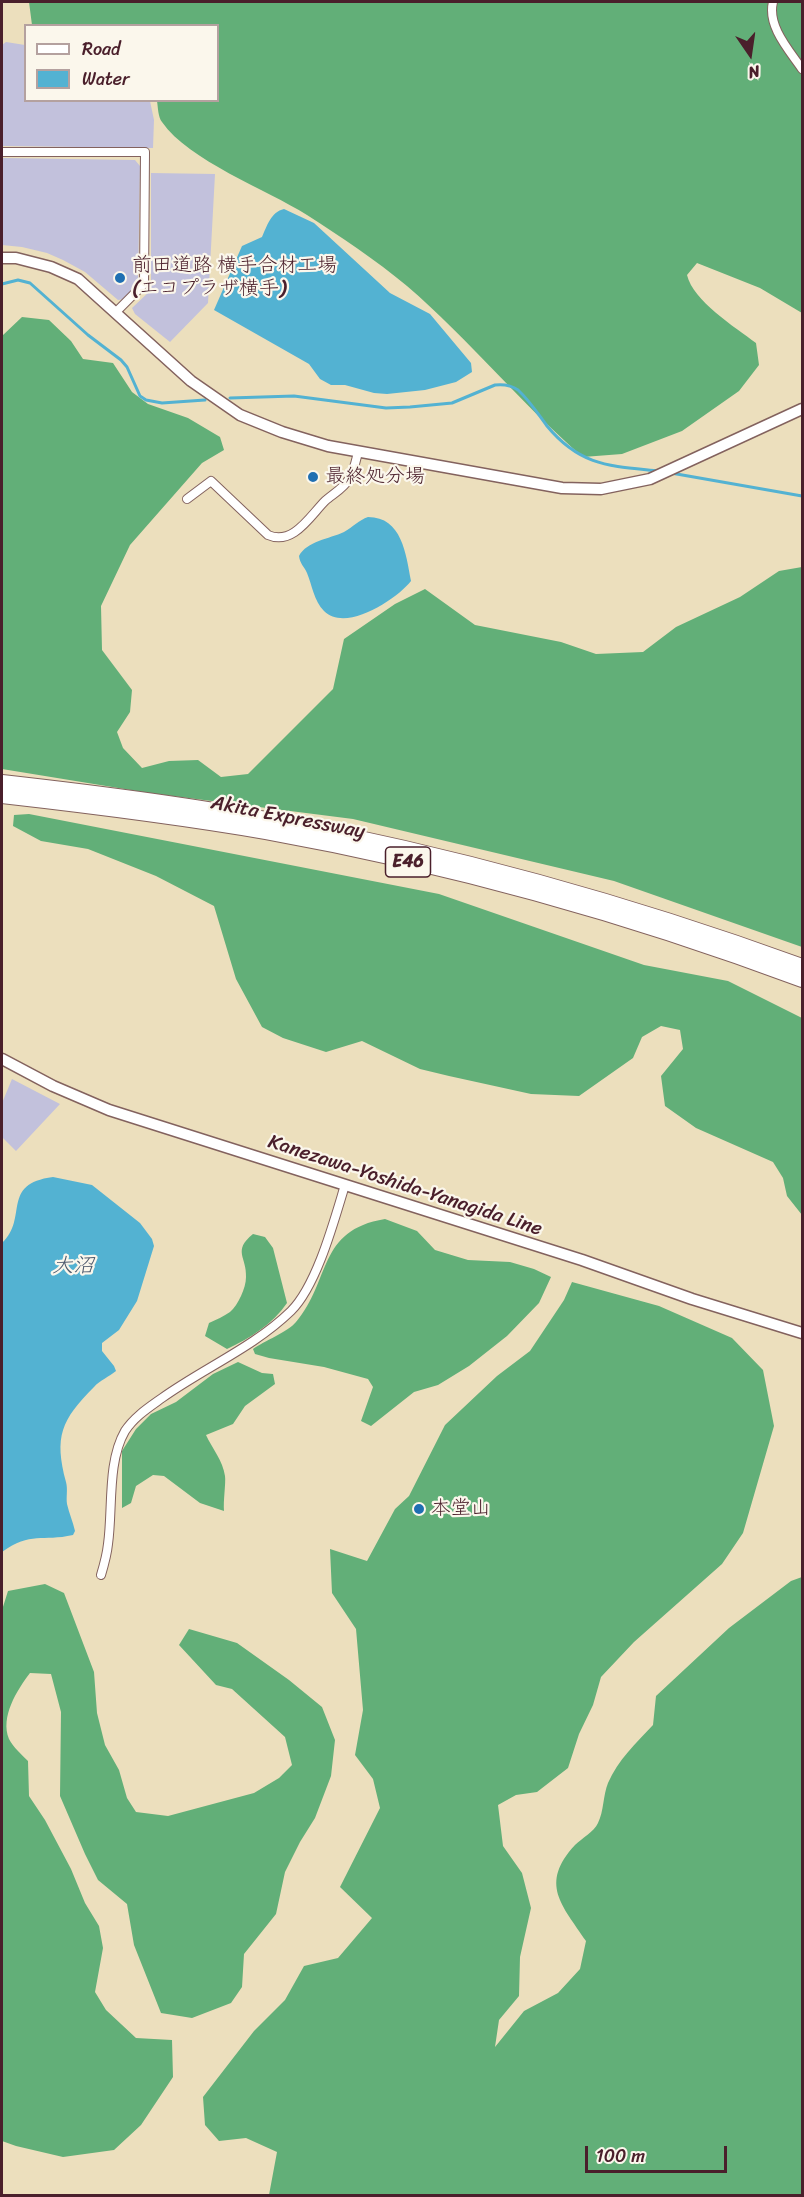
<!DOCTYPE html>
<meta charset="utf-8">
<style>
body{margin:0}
#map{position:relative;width:804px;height:2197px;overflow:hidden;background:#ecdfbd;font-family:Sriracha,sans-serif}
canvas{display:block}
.frame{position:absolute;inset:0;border:3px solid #4a1f2b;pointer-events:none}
.legend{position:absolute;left:24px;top:24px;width:195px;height:78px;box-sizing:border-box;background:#fbf7ec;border:2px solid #b4a19f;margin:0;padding:8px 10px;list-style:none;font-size:18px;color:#4a1f2b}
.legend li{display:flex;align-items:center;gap:12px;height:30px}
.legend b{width:30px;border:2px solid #b4a19f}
.north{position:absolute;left:720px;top:24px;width:60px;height:60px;-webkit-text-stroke:4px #fbf7ec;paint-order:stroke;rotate:167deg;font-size:16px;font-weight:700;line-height:24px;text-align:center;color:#4a1f2b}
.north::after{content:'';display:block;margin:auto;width:21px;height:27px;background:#4a1f2b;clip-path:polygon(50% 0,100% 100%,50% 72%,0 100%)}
.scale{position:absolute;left:585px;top:2146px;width:142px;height:27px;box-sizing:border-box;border:3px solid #4a1f2b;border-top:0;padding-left:8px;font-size:18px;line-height:21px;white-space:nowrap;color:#4a1f2b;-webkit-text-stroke:4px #fbf7ec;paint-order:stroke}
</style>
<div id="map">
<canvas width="804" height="2197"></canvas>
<div class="frame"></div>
<ul class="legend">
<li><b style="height:8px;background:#fff"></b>Road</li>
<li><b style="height:16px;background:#53b2d2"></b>Water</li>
</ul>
<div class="north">N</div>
<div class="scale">100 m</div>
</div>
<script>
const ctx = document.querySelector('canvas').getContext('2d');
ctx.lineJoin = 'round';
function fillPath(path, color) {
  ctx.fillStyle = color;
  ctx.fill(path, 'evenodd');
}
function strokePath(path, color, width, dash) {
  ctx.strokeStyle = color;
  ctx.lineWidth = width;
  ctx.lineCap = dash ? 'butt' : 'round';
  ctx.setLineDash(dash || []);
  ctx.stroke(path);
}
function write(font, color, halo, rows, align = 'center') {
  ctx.font = font + ' Sriracha,"Klee One",sans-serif';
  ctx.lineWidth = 4.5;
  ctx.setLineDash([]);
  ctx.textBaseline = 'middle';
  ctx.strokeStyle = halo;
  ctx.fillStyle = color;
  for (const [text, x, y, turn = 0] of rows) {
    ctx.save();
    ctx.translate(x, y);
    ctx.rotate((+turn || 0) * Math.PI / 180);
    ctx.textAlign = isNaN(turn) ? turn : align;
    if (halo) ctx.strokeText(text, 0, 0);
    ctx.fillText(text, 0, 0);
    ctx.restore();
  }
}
const industrial = new Path2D(`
 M6 42 25 45 26 100 150 101 154 120 153 148 2 146V45Z
 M2 158 135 160 140 166 138 286 125 299 118 300 85 272 63 260 47 253 22 247 2 245Z
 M151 173 215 174 208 303 170 342 135 314 132 308 151 290Z
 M12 1079 60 1104 16 1151 2 1137V1103Z`);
const forest = new Path2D(`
 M29 2H802V313L760 288 697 263 687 275C693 301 735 327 756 343L759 365 739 391 682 431 622 454 583 457C521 404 469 339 407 286 376 260 341 237 307 215 266 189 189 161 162 122 158 117 158 107 157 101L218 100V26L32 25Z
 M22 317 49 320 71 341 83 359 113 363 132 392 148 404 188 418 220 437 224 450 202 463 130 545 101 606 102 650 132 690 130 712 117 732 123 748 142 768 169 761 198 760 221 777 248 774 333 689 344 639 395 604 425 589 475 625 561 642 596 654 643 652 676 627 740 597 779 571 802 567V947L614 881 353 819 149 793 2 769V336Z
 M29 814 439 894 644 965 728 981 802 1018V1215L787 1196 783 1178 773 1162 696 1128 665 1106 661 1076 683 1049 680 1030 661 1026 642 1037 633 1058 579 1096 531 1094 449 1076 420 1069 362 1041 326 1052 283 1038 262 1027 236 979 214 906 156 876 88 849 41 841 13 826 14 815Z
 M385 1219 417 1231 435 1250 468 1260 510 1262 534 1269 551 1277 539 1303 507 1336 469 1366 438 1385 414 1392 371 1426 361 1421 373 1387 368 1379 324 1367 269 1358 255 1354 253 1349C264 1341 288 1332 296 1322 331 1281 317 1230 385 1219Z
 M253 1234 265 1237 273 1248 287 1303C273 1324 250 1338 227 1349L205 1336 209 1323C216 1320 224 1316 230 1312 238 1305 246 1288 246 1277 247 1257 232 1251 253 1234Z
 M572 1282 659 1306 732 1338 763 1370 774 1426 743 1533 722 1564 634 1642 601 1677 593 1705 579 1734 568 1768 537 1792 516 1795 498 1805 503 1846 522 1873 531 1908 520 1957 519 1996 499 2020 495 2047 524 2011 558 1993 580 1969 586 1941C562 1905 539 1884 575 1845 582 1838 594 1832 598 1823 604 1811 603 1795 608 1783 618 1760 636 1743 653 1725L656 1696 729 1628 791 1581 802 1577V2195H269L277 2152 246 2138 219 2141 205 2125 203 2097 254 2031 285 2000 304 1966 338 1958 372 1918 340 1887 380 1808 373 1779 355 1755 363 1710 356 1629 332 1593 330 1549 367 1561 395 1509 409 1496 445 1425 497 1376 530 1351 564 1300Z
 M238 1362 262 1373 273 1374 275 1384 245 1406 233 1424 206 1435C212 1448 223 1461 225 1476 226 1483 223 1501 224 1511L200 1503 164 1476 153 1475 136 1486 131 1503 122 1508V1451L136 1429 151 1414 176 1402 213 1374Z
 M45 1584 64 1593 94 1672 97 1713 105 1745 119 1770 127 1798 136 1812 168 1816 254 1793 279 1778 292 1765 285 1737 232 1689 216 1685 179 1645 189 1629 237 1643 289 1680 322 1707 335 1740 331 1776 315 1818 300 1842 285 1872 276 1914 244 1954 242 1987 231 2003 192 2018 161 2013 134 1945 127 1904 98 1880 85 1854 60 1796 61 1712 51 1674 30 1673C17 1690 0 1717 9 1739 13 1747 22 1755 28 1761L29 1796 45 1820 71 1869 85 1903 99 1926 103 1948 95 1992 106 2010 136 2038 172 2040 173 2077 141 2125 114 2150 63 2157 16 2146 2 2141V1610L8 1591Z`);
const water = new Path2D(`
 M284 209 314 223 390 293 430 314 471 363 472 372 456 382 425 390 387 394 374 393 345 385H331L320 379 309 364 214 310 242 246 262 237C267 226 271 212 284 209Z
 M368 517C402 517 406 554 411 581 397 599 346 633 324 611 314 601 312 585 307 573 304 566 300 564 299 556 307 541 329 539 344 532 353 527 359 520 368 517Z
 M53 1177 92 1185 140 1223 152 1239 154 1246 137 1301 119 1330 102 1343V1351L114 1366 116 1371C109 1377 100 1380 94 1387 61 1420 54 1437 66 1482 68 1489 66 1497 67 1504 69 1513 73 1522 75 1531L73 1535C42 1542 31 1531 2 1552V1243C29 1218 0 1184 53 1177Z`);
const stream = new Path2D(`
 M2 284 18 280 30 283 88 335 121 360 127 367 140 396 146 400 162 403 205 400
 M230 398 294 396 386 408 410 407 452 403 495 385C504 384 511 385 518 390 530 401 538 414 547 426 581 467 611 466 659 471
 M671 473 802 496`);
const street = new Path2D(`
 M773 2C767 26 789 50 802 69
 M2 152H145L144 284 116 312
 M187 499 211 481 268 535C293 546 310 516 325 501 333 494 344 488 349 479 354 471 356 460 358 452
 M101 1575C104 1565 107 1554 108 1544 113 1509 107 1462 125 1431 134 1417 148 1408 162 1398 204 1368 254 1347 291 1311 317 1285 334 1221 345 1185`);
const secondary = new Path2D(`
 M2 258H16L51 267 78 279 191 381 240 415 282 432 328 446 562 488 601 489 650 479 802 409
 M2 1059 53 1086 109 1110 582 1260 692 1299 802 1333`);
const highway = new Path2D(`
 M2 782C91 792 182 803 271 820 452 854 629 903 802 966
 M2 796C90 806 179 817 266 832 449 865 629 915 802 980`);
const markers = [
 [120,278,6,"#1f6fb2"],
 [313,477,6,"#1f6fb2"],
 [419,1509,6,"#1f6fb2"]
];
const shields = [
 [408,862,45]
];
const shieldNames = [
 ["E46",408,862]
];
const poiNames = [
 ["前田道路 横手合材工場",132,266],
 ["(エコプラザ横手)",132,289],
 ["最終処分場",325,477],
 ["本堂山",431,1509]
];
const streetNames = [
 ["Akita Expressway",288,818,11],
 ["Kanezawa-Yoshida-Yanagida Line",405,1186,18]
];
const waterNames = [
 ["大沼",73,1267]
];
fillPath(industrial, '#c2c1dc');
fillPath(forest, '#62af78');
fillPath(water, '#53b2d2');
strokePath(stream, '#53b2d2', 3);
strokePath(street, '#83625e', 10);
strokePath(secondary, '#83625e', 13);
strokePath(highway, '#83625e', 16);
strokePath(street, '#fff', 8);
strokePath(secondary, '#fff', 10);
strokePath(highway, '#fff', 14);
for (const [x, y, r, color] of markers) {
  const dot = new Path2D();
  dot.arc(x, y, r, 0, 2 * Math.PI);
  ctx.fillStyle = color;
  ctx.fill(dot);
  strokePath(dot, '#fbf7ec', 2);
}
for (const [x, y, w] of shields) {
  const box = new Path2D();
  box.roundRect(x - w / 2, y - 15, w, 30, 4.5);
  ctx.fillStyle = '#fbf7ec';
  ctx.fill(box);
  strokePath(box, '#4a1f2b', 1.5);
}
write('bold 18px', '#4a1f2b', null, shieldNames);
write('20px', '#4a1f2b', '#fbf7ec', poiNames, 'left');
write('20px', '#4a1f2b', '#fbf7ec', streetNames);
write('italic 21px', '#4e5a6e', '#fbf7ec', waterNames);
</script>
